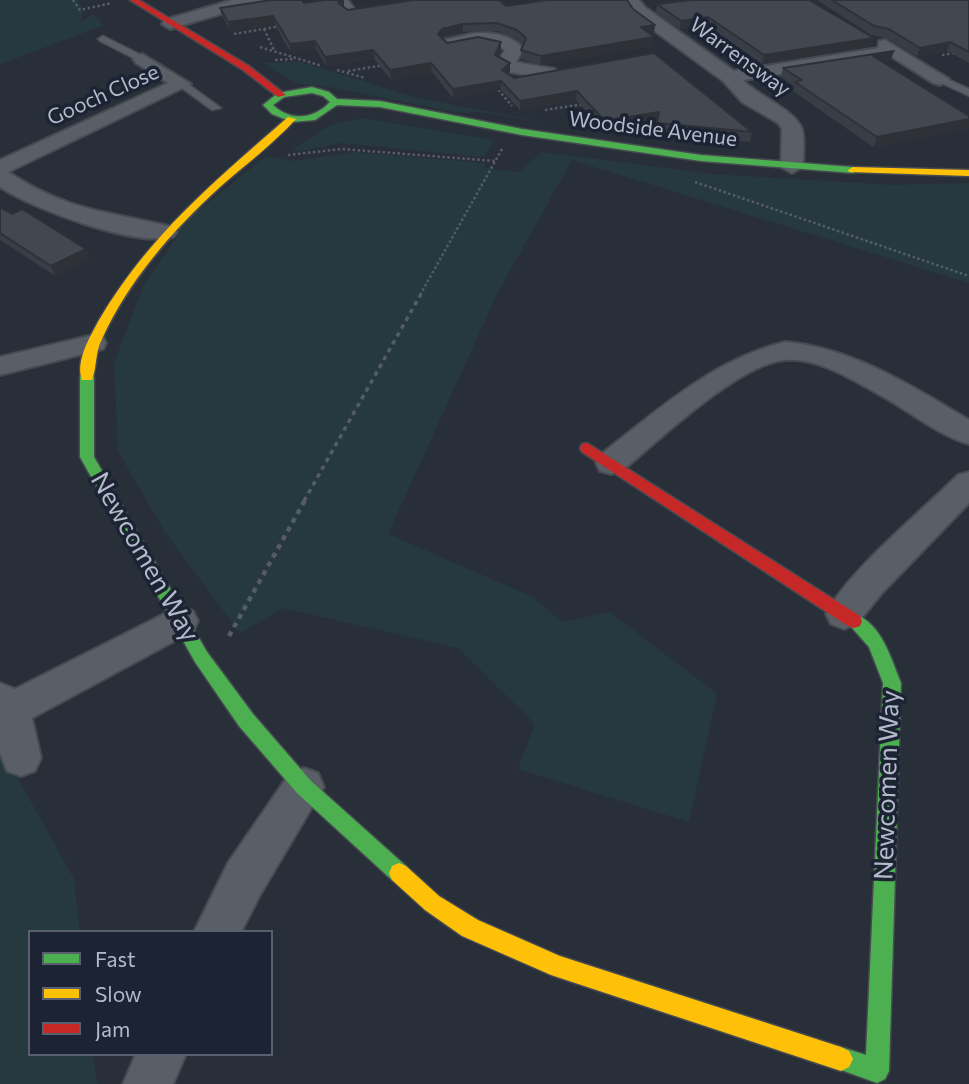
<!DOCTYPE html>
<style>
body{margin:0}
#map{position:relative;width:969px;height:1084px;overflow:hidden;background:#292f39;font-family:Commissioner,sans-serif}
canvas{display:block}
.legend{position:absolute;left:28px;top:930px;width:245px;height:126px;box-sizing:border-box;background:#1c2434;border:2px solid #586070;margin:0;padding:9px 12px;list-style:none;font-size:21px;color:#b3baca}
.legend li{display:flex;align-items:center;gap:14px;height:35px}
.legend b{width:35px;border:2px solid #586070}
</style>
<div id="map">
<canvas width="969" height="1084"></canvas>
<ul class="legend">
<li><b style="height:9px;background:#4caf50"></b>Fast</li>
<li><b style="height:9px;background:#ffc107"></b>Slow</li>
<li><b style="height:9px;background:#c62828"></b>Jam</li>
</ul>
</div>
<script>
const ctx = document.querySelector('canvas').getContext('2d');
ctx.lineJoin = 'round';
function fillPath(path, color) {
  ctx.fillStyle = color;
  ctx.fill(path, 'evenodd');
}
function strokePath(path, color, width, dash) {
  ctx.strokeStyle = color;
  ctx.lineWidth = width;
  ctx.lineCap = dash ? 'butt' : 'round';
  ctx.setLineDash(dash || []);
  ctx.stroke(path);
}
function write(font, color, halo, rows, align = 'center') {
  ctx.font = font + ' Commissioner,sans-serif';
  ctx.lineWidth = 7;
  ctx.setLineDash([]);
  ctx.textBaseline = 'middle';
  ctx.strokeStyle = halo;
  ctx.fillStyle = color;
  for (const [text, x, y, turn = 0] of rows) {
    ctx.save();
    ctx.translate(x, y);
    ctx.rotate((+turn || 0) * Math.PI / 180);
    ctx.textAlign = isNaN(turn) ? turn : align;
    if (halo) ctx.strokeText(text, 0, 0);
    ctx.fillText(text, 0, 0);
    ctx.restore();
  }
}
const green = new Path2D(`
 M0 0H78L83 12 80 23 93 14 104 25 0 64Z
 M298 61 417 98 561 125 479 112 459 113 330 87 295 83 264 63Z
 M363 118 494 140 484 157 341 143 301 151 291 150 331 125Z
 M353 152 486 163 484 168 519 172 542 152 712 174 892 185 969 183V283L572 160 498 292 388 534 533 597 562 622 610 612 717 694 689 822 518 769 535 724 458 648 283 608 240 633 165 532 118 451 114 363 144 284 180 233 179 226 266 156 294 161Z
 M0 746 74 879 80 932H30V1054H93L97 1084H0Z`);
const pathFar2 = new Path2D(`
 M73 0 80 10 112 3
 M264 29 275 52
 M234 34 281 26
 M260 47 322 66
 M942 55 969 51
 M275 60 295 59
 M337 70 365 78
 M348 71 384 65
 M495 86 512 106
 M545 110 584 104
 M288 155 342 149 495 161
 M695 182 969 276
 M420 295 502 149`);
const pathFar1 = new Path2D(`
 M304 501 421 294`);
const path = new Path2D(`
 M229 636 305 500`);
const lane = new Path2D(`
 M103 36 145 57 147 59 139 61 100 41 98 39Z
 M937 77H943L969 89V96L937 81Z
 M179 82H185L221 108 212 110 179 86Z`);
const street = new Path2D(`
 M232 0H285L277 5 234 10 170 29 162 24 164 20Z
 M332 0H348L364 23 362 27H350Z
 M622 0H639L646 8 734 71 878 48 879 41 885 40 949 79 940 85 933 83 892 57 743 80C758 96 795 110 802 129 805 139 803 156 803 167L792 173 781 167 782 129 778 123 742 102 723 81 634 16Z
 M475 33C492 32 512 35 524 49L516 62 555 69 557 73 548 79 504 71 497 63 505 50C487 38 469 44 449 49L440 44 443 40Z
 M142 54 191 84 8 172C69 212 107 211 173 227L177 232 173 237C135 247 33 209 0 187V160L168 83 136 63 133 59Z
 M93 335 103 337 106 343 103 349 0 375V357Z
 M785 342C851 347 914 387 969 420V444C938 435 908 410 880 395 853 380 817 357 785 360 740 363 658 441 622 471L611 474 600 471 596 463 600 455C658 410 712 360 785 342Z
 M969 472V503L882 593 857 624 844 629 831 624 826 614C848 571 922 511 958 475Z
 M180 606 193 611 198 621 193 631 32 718 41 758 35 771 21 776 7 771 0 753V683L15 689Z
 M304 768 318 773 324 787 260 895 241 932H194L228 863 290 773Z
 M136 1054H186L173 1084H123Z`);
const fast = new Path2D(`
 M312 87 329 92 337 99 380 101 522 129 701 155 853 167 858 170 853 173 701 161 522 135 380 107 337 105 315 120 292 122 272 114 263 105 278 93ZM312 93 323 96 330 102C314 119 291 122 273 105L284 97Z
 M87 373 94 377V457L207 652 253 714 311 781 406 866 409 873 406 880 399 883 392 880 297 793 239 726 195 662 80 457V377Z
 M854 614C882 623 891 659 901 683L889 1071 885 1079 877 1083 833 1067 829 1059 833 1051 841 1047 866 1055 883 683 869 647 846 621 848 616Z`);
const slow = new Path2D(`
 M288 117 296 119C273 144 245 165 220 187 172 231 129 280 102 339 95 352 97 367 92 380H82C75 361 90 337 99 320 151 233 213 183 288 117Z
 M853 167 969 170V176L849 172 848 170Z
 M399 863 406 866 439 896 478 920 560 956 841 1047 849 1051 853 1059 849 1067 841 1071 551 975 462 936 425 910 392 880 389 873 392 866Z`);
const jam = new Path2D(`
 M130 0H139L249 66 286 95 278 97 243 70Z
 M587 443 860 616 862 621 860 626 854 628 848 626 582 452 580 448 582 444Z`);
const wall = new Path2D(`
 M325 0H344V6L343 7 348 10 506 6 633 9 654 34H650L653 46 540 65 521 59V50L523 45 517 39 497 31 463 32 442 38 447 43 501 42V51L498 57 510 63V72L508 74 514 78 654 53 752 132 750 142 656 132 657 121 604 130 576 100 520 110 501 90 453 98 432 72 391 80 374 59 326 66 316 49 291 53 275 25 230 31 222 16 220 8 304 3Z
 M817 0H969V63L947 51 917 56 886 38 871 35Z
 M657 4 874 38 872 46 762 64 706 25 680 29 656 13Z
 M891 60 882 62 969 128 873 147 793 91 794 86 781 77 783 68Z
 M0 207 86 249 90 259 55 276 0 240Z`);
const shadedWall = new Path2D(`
 M341 0H344V6L339 12 338 3Z
 M273 16 275 25 230 31 228 22Z
 M708 17 706 25 680 29 681 21Z
 M463 24V32L442 37 438 34 442 29Z
 M655 25 654 34 640 36 641 27Z
 M654 37 653 46 540 65 541 56Z
 M874 38 872 46 762 64 764 55Z
 M315 41 316 49 291 53 290 44Z
 M501 42V51L494 64 495 55Z
 M950 42 947 51 917 56 920 48Z
 M373 50 374 59 326 66 325 57Z
 M894 51 891 60 870 65 873 56Z
 M431 63 432 72 391 80 390 70Z
 M510 63V72L501 79 502 70Z
 M501 81V90L453 98V89Z
 M577 91 576 100 520 110V101Z
 M659 112 658 121 604 130 605 121Z
 M969 119V128L873 147 877 137Z
 M86 249 90 259 55 276 51 266Z`);
const building = new Path2D(`
 M271 0H302L304 3 325 0H341L338 3 348 10 413 0H499L506 6 547 0H627L633 9 655 25 641 27 654 37 541 56 521 50 526 38 517 30 497 23 463 24 442 29 438 34 447 43 478 37 501 42 495 55 510 63 502 70 514 78 654 53 752 132 657 123 659 112 605 121 577 91 520 101 501 81 453 89 431 63 390 70 373 50 325 57 315 41 290 44 273 16 228 22 220 8Z
 M692 0H809L874 38 764 55 708 17 681 21 657 4Z
 M832 0H969V52L950 42 920 48 889 29 874 26Z
 M894 51 873 56 969 116V119L877 137 795 82 802 80 783 68Z
 M0 207 12 214 22 209 86 249 51 266 0 233Z`);
const farStreetnames = [
 ["Warrensway",740,57,36],
 ["Gooch Close",103,95,-24],
 ["Woodside Avenue",653,129,7]
];
const streetNames = [
 ["Newcomen Way",145,557,60],
 ["Newcomen Way",887,785,-88]
];
fillPath(green, '#26393f');
strokePath(lane, '#464a51', 3);
strokePath(street, '#464a51', 4);
strokePath(fast, '#464a51', 3);
strokePath(slow, '#464a51', 3);
strokePath(jam, '#464a51', 3);
strokePath(pathFar2, '#575c64', 2.5, [2.5, 2.5]);
strokePath(pathFar1, '#575c64', 3.5, [4.5, 4.5]);
strokePath(path, '#575c64', 4.5, [5, 5]);
fillPath(lane, '#5a5e66');
fillPath(street, '#5a5e66');
fillPath(fast, '#4caf50');
fillPath(slow, '#ffc107');
fillPath(jam, '#c62828');
fillPath(wall, '#393d45');
fillPath(shadedWall, '#2e3238');
fillPath(building, '#424750');
strokePath(building, '#2e3238', 2);
write('21px', '#b3baca', '#1c2434', farStreetnames);
write('26px', '#b3baca', '#1c2434', streetNames);
</script>
